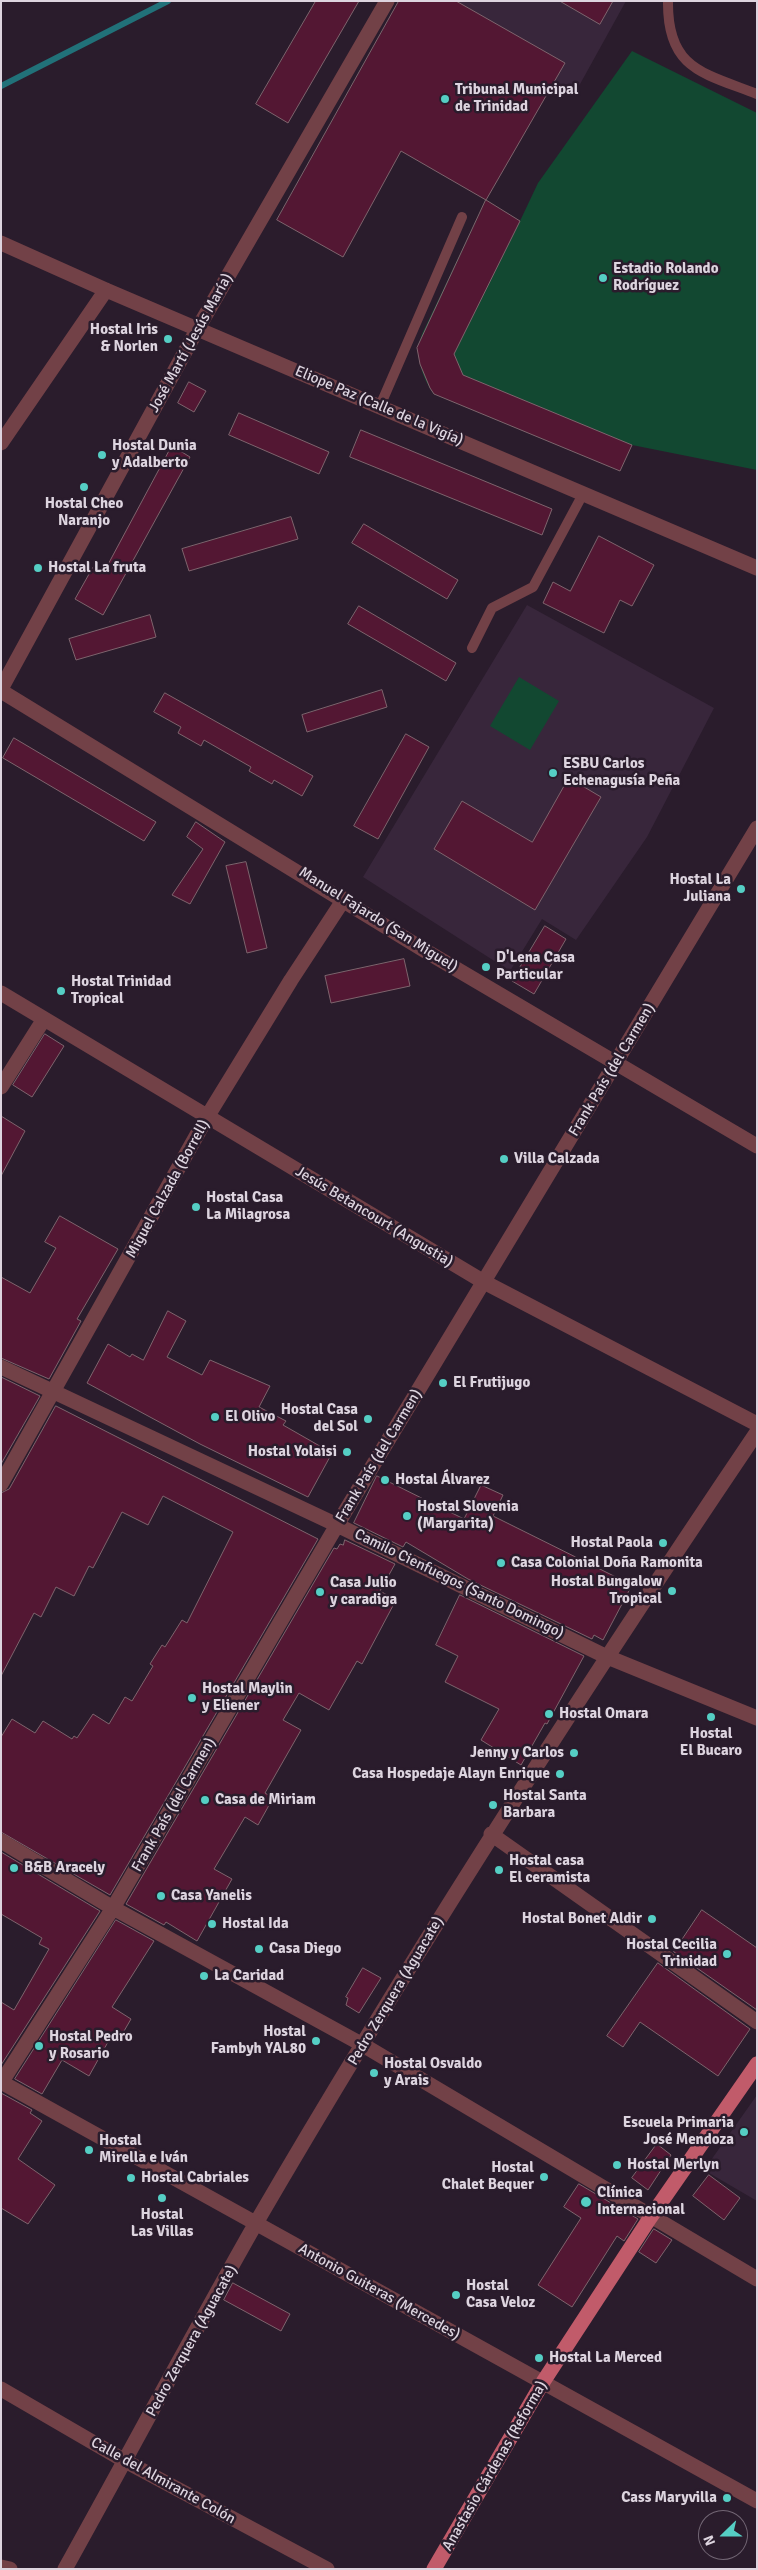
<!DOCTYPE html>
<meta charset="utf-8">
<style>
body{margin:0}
#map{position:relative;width:758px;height:2570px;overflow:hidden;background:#2a1c2c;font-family:Signika,sans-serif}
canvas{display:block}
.frame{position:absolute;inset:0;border:2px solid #ddd4df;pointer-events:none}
.north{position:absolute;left:698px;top:2510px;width:50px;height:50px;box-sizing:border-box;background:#2a1c2c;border:1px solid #726674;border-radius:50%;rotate:248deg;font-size:14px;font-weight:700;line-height:20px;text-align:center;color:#ddd4df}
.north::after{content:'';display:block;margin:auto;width:18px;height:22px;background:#55cec4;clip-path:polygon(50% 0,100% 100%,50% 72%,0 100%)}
</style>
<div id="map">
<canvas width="758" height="2570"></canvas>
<div class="frame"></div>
<div class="north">N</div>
</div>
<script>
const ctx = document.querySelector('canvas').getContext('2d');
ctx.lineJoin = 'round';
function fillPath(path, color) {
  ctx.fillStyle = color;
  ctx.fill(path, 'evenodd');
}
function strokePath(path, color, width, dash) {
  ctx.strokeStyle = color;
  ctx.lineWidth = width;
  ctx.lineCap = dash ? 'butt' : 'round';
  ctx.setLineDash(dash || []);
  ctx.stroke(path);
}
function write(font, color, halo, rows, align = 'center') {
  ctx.font = font + ' Signika,sans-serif';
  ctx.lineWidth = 5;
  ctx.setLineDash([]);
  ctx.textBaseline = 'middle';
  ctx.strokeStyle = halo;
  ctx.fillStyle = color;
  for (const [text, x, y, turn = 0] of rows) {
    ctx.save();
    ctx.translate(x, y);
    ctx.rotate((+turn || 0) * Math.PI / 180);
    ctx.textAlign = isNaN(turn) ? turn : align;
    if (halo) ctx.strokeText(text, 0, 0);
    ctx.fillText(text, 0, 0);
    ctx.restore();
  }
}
const built = new Path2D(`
 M408 1H626L574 95Z
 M527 605 714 708 647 837 576 940 542 919 510 971 363 877Z
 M757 2095V2201L704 2170Z`);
const green = new Path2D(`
 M632 51 757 113V470L632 445 620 471 434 394C421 377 415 354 422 334L486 200 520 221 538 183Z
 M519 677 559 701 530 750 490 726Z`);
const stream = new Path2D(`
 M1 86 168 1`);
const building = new Path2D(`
 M316 1H359L288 123 256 104Z
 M399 1H456L565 63 486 200 401 151 343 257 277 220Z
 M560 1H613L600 24Z
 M486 200 520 221 454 354 463 375 632 445 620 471 434 394 430 388 420 364 417 348Z
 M189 382 206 391 194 412 178 403Z
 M239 413 329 452 319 474 229 435Z
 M361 430 552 509 542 535 350 457Z
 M172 446 190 457 103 615 75 599 93 567 103 573Z
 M291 517 298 539 189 571 182 549Z
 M364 524 458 580 447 599 352 543Z
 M599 536 654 565 632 606 620 600 604 633 543 603 553 582 570 591Z
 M359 606 456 663 446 681 348 624Z
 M150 615 156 637 76 660 69 639Z
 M382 690 387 707 307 732 302 715Z
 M165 693 313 776 302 796 274 780 272 784 249 771 251 767 204 740 201 746 178 733 181 727 154 712Z
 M406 734 429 747 378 839 354 826Z
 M14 738 156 822 144 841 3 758Z
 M569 778 601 797 535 910 434 849 462 801 532 842Z
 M196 822 225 842 190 904 172 895 203 849 187 837Z
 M246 862 267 948 247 953 226 866Z
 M545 926 566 939 534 994 512 981Z
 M404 959 410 986 331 1003 325 976Z
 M45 1034 64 1046 32 1097 13 1085Z
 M1 1116 25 1131 1 1176Z
 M60 1216 118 1249 77 1319 81 1321 49 1379 1 1358V1277L30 1293 56 1248 45 1242Z
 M168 1311 186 1321 167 1357 202 1375 210 1360 270 1386 259 1407 286 1421 283 1425 332 1453 308 1497 200 1444 87 1383 108 1344 130 1357 132 1354 143 1360Z
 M1 1377 40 1396 1 1464Z
 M56 1406 318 1539 110 1895 1 1832V1737L12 1719 35 1733 43 1721 72 1739 74 1736 77 1738 93 1714 109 1724 125 1697 132 1701 153 1666 150 1664 162 1645 165 1647 182 1620 187 1623 233 1532 163 1496 148 1525 122 1512 93 1568 89 1566 74 1596 56 1587 41 1617 34 1613 1 1676V1493L9 1489Z
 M377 1476 464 1519 481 1485 503 1495 493 1516 632 1585 603 1640 594 1635 592 1639 468 1579 406 1542 403 1547 354 1523Z
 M345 1540 395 1564 380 1591 396 1600 362 1664 357 1661 329 1710 299 1693 283 1720 301 1730 265 1793 273 1798 258 1825 245 1817 214 1869 232 1879 197 1941 166 1922 164 1925 126 1904 334 1548 337 1549 340 1544 343 1545Z
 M460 1595 584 1656 547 1724 545 1723 521 1765 481 1740 499 1709 445 1682 458 1656 436 1645Z
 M1 1852 100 1911 1 2065V2002L14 2010 49 1949 39 1944 42 1938 1 1914Z
 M702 1910 757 1948V2010L674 1952Z
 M116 1920 154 1941 112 2007 131 2019 120 2038 113 2033 89 2076 62 2060 42 2094 15 2079Z
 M658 1963 750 2029 718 2076 640 2022 623 2047 607 2036Z
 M363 1968 381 1978 359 2013 346 2005 348 1998 346 1997Z
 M1 2093 32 2110 30 2113 42 2121 18 2159 55 2185 28 2224 1 2208Z
 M657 2144 671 2155 648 2190 632 2178Z
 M709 2175 740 2198 724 2220 693 2196Z
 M579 2184 638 2219 624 2241 617 2236 572 2307 538 2285 581 2218 564 2207Z
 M654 2229 672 2240 656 2263 639 2252Z
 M233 2283 290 2314 281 2331 224 2300Z`);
const service = new Path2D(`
 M668 1C667 69 703 73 757 94
 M380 406 462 217
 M472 648 492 608 533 587 583 494`);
const minor = new Path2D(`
 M1 243 106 290 757 568
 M1 443 106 290
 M1 689 198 328 387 1
 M1 691 424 950 757 1146
 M1 993 484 1282 757 1424
 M1 1087 44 1019
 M1 1367 337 1525 605 1656 757 1718
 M1 1484 207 1117 291 980 344 899
 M491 1834 757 2022
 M1 1841 113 1908 363 2045 757 2279
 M1 2082 757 2501
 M1 2083 113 1908 337 1525 757 828
 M1 2389 125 2461 327 2569
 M1 2567 10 2569
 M65 2569C129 2454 191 2337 256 2223 413 1953 582 1691 757 1432`);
const primary = new Path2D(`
 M434 2569 543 2382 650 2218 757 2064`);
const markers = [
 [445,99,5,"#55cec4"],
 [603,278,5,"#55cec4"],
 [168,339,5,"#55cec4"],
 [102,455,5,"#55cec4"],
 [84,487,5,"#55cec4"],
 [38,568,5,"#55cec4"],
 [553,773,5,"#55cec4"],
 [741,889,5,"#55cec4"],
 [486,967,5,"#55cec4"],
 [61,991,5,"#55cec4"],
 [504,1159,5,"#55cec4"],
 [196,1207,5,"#55cec4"],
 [443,1383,5,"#55cec4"],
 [215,1417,5,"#55cec4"],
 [368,1419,5,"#55cec4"],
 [347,1452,5,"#55cec4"],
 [385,1480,5,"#55cec4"],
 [407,1516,5,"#55cec4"],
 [663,1543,5,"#55cec4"],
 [501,1563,5,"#55cec4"],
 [672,1591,5,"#55cec4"],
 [320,1592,5,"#55cec4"],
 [192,1698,5,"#55cec4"],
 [549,1714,5,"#55cec4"],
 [711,1717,5,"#55cec4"],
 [574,1753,5,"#55cec4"],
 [560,1774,5,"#55cec4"],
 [205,1800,5,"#55cec4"],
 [493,1805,5,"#55cec4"],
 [14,1868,5,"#55cec4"],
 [499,1870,5,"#55cec4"],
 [161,1896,5,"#55cec4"],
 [652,1919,5,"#55cec4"],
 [212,1924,5,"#55cec4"],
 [259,1949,5,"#55cec4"],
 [727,1954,5,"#55cec4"],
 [204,1976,5,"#55cec4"],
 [316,2041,5,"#55cec4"],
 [39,2046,5,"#55cec4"],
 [374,2073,5,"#55cec4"],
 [744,2132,5,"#55cec4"],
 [89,2150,5,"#55cec4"],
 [617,2165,5,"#55cec4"],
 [544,2177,5,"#55cec4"],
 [131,2178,5,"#55cec4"],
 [162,2198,5,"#55cec4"],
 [586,2202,6,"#55cec4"],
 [456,2295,5,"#55cec4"],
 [539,2358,5,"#55cec4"],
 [727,2498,5,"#55cec4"]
];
const poiNames = [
 ["Tribunal Municipal",455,90],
 ["de Trinidad",455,107],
 ["Estadio Rolando",613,269],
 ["Rodríguez",613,286],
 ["Hostal Iris",158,330,"right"],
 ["& Norlen",158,347,"right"],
 ["Hostal Dunia",112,446],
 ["y Adalberto",112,463],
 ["Hostal Cheo",84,504,"center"],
 ["Naranjo",84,521,"center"],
 ["Hostal La fruta",48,568],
 ["ESBU Carlos",563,764],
 ["Echenagusía Peña",563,781],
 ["Hostal La",731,880,"right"],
 ["Juliana",731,897,"right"],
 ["D'Lena Casa",496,958],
 ["Particular",496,975],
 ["Hostal Trinidad",71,982],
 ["Tropical",71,999],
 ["Villa Calzada",514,1159],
 ["Hostal Casa",206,1198],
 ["La Milagrosa",206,1215],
 ["El Frutijugo",453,1383],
 ["Hostal Casa",358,1410,"right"],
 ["del Sol",358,1427,"right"],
 ["El Olivo",225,1417],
 ["Hostal Yolaisi",337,1452,"right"],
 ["Hostal Álvarez",395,1480],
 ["Hostal Slovenia",417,1507],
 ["(Margarita)",417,1524],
 ["Hostal Paola",653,1543,"right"],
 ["Casa Colonial Doña Ramonita",511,1563],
 ["Hostal Bungalow",662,1582,"right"],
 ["Tropical",662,1599,"right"],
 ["Casa Julio",330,1583],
 ["y caradiga",330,1600],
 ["Hostal Maylin",202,1689],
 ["y Eliener",202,1706],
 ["Hostal Omara",559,1714],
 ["Hostal",711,1734,"center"],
 ["El Bucaro",711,1751,"center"],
 ["Jenny y Carlos",564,1753,"right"],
 ["Casa Hospedaje Alayn Enrique",550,1774,"right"],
 ["Hostal Santa",503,1796],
 ["Barbara",503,1813],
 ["Casa de Miriam",215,1800],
 ["Hostal casa",509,1861],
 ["El ceramista",509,1878],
 ["B&B Aracely",24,1868],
 ["Casa Yanelis",171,1896],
 ["Hostal Bonet Aldir",642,1919,"right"],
 ["Hostal Ida",222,1924],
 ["Hostal Cecilia",717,1945,"right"],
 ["Trinidad",717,1962,"right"],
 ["Casa Diego",269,1949],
 ["La Caridad",214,1976],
 ["Hostal",306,2032,"right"],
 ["Fambyh YAL80",306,2049,"right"],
 ["Hostal Pedro",49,2037],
 ["y Rosario",49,2054],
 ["Hostal Osvaldo",384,2064],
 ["y Arais",384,2081],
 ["Escuela Primaria",734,2123,"right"],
 ["José Mendoza",734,2140,"right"],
 ["Hostal",99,2141],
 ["Mirella e Iván",99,2158],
 ["Hostal Merlyn",627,2165],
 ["Hostal",534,2168,"right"],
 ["Chalet Bequer",534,2185,"right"],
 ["Hostal Cabriales",141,2178],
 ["Clínica",597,2193],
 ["Internacional",597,2210],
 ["Hostal",162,2215,"center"],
 ["Las Villas",162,2232,"center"],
 ["Hostal",466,2286],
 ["Casa Veloz",466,2303],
 ["Hostal La Merced",549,2358],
 ["Cass Maryvilla",717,2498,"right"]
];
const streetNames = [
 ["José Martí (Jesús María)",191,343,-61],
 ["Eliope Paz (Calle de la Vigía)",379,406,23],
 ["Manuel Fajardo (San Miguel)",378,920,32],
 ["Frank País (del Carmen)",612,1070,-59],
 ["Miguel Calzada (Borrell)",168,1189,-61],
 ["Jesús Betancourt (Angustia)",374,1217,31],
 ["Frank País (del Carmen)",379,1456,-59],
 ["Camilo Cienfuegos (Santo Domingo)",459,1584,26],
 ["Frank País (del Carmen)",174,1805,-60],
 ["Pedro Zerquera (Aguacate)",396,1991,-59],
 ["Antonio Guiteras (Mercedes)",379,2292,29],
 ["Pedro Zerquera (Aguacate)",192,2341,-61],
 ["Anastasio Cárdenas (Reforma)",495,2466,-60],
 ["Calle del Almirante Colón",163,2481,29]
];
fillPath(built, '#38263b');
fillPath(green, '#124831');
strokePath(stream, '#217179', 6);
fillPath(building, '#531733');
strokePath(building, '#7e646d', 1);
strokePath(service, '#724147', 10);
strokePath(minor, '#724147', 15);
strokePath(primary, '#c15b6a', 15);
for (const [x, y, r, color] of markers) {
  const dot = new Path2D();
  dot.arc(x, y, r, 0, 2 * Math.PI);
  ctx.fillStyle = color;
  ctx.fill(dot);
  strokePath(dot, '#2a1c2c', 2);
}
write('bold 15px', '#ddd4df', '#2a1c2c', poiNames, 'left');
write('15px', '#ddd4df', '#2a1c2c', streetNames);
</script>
